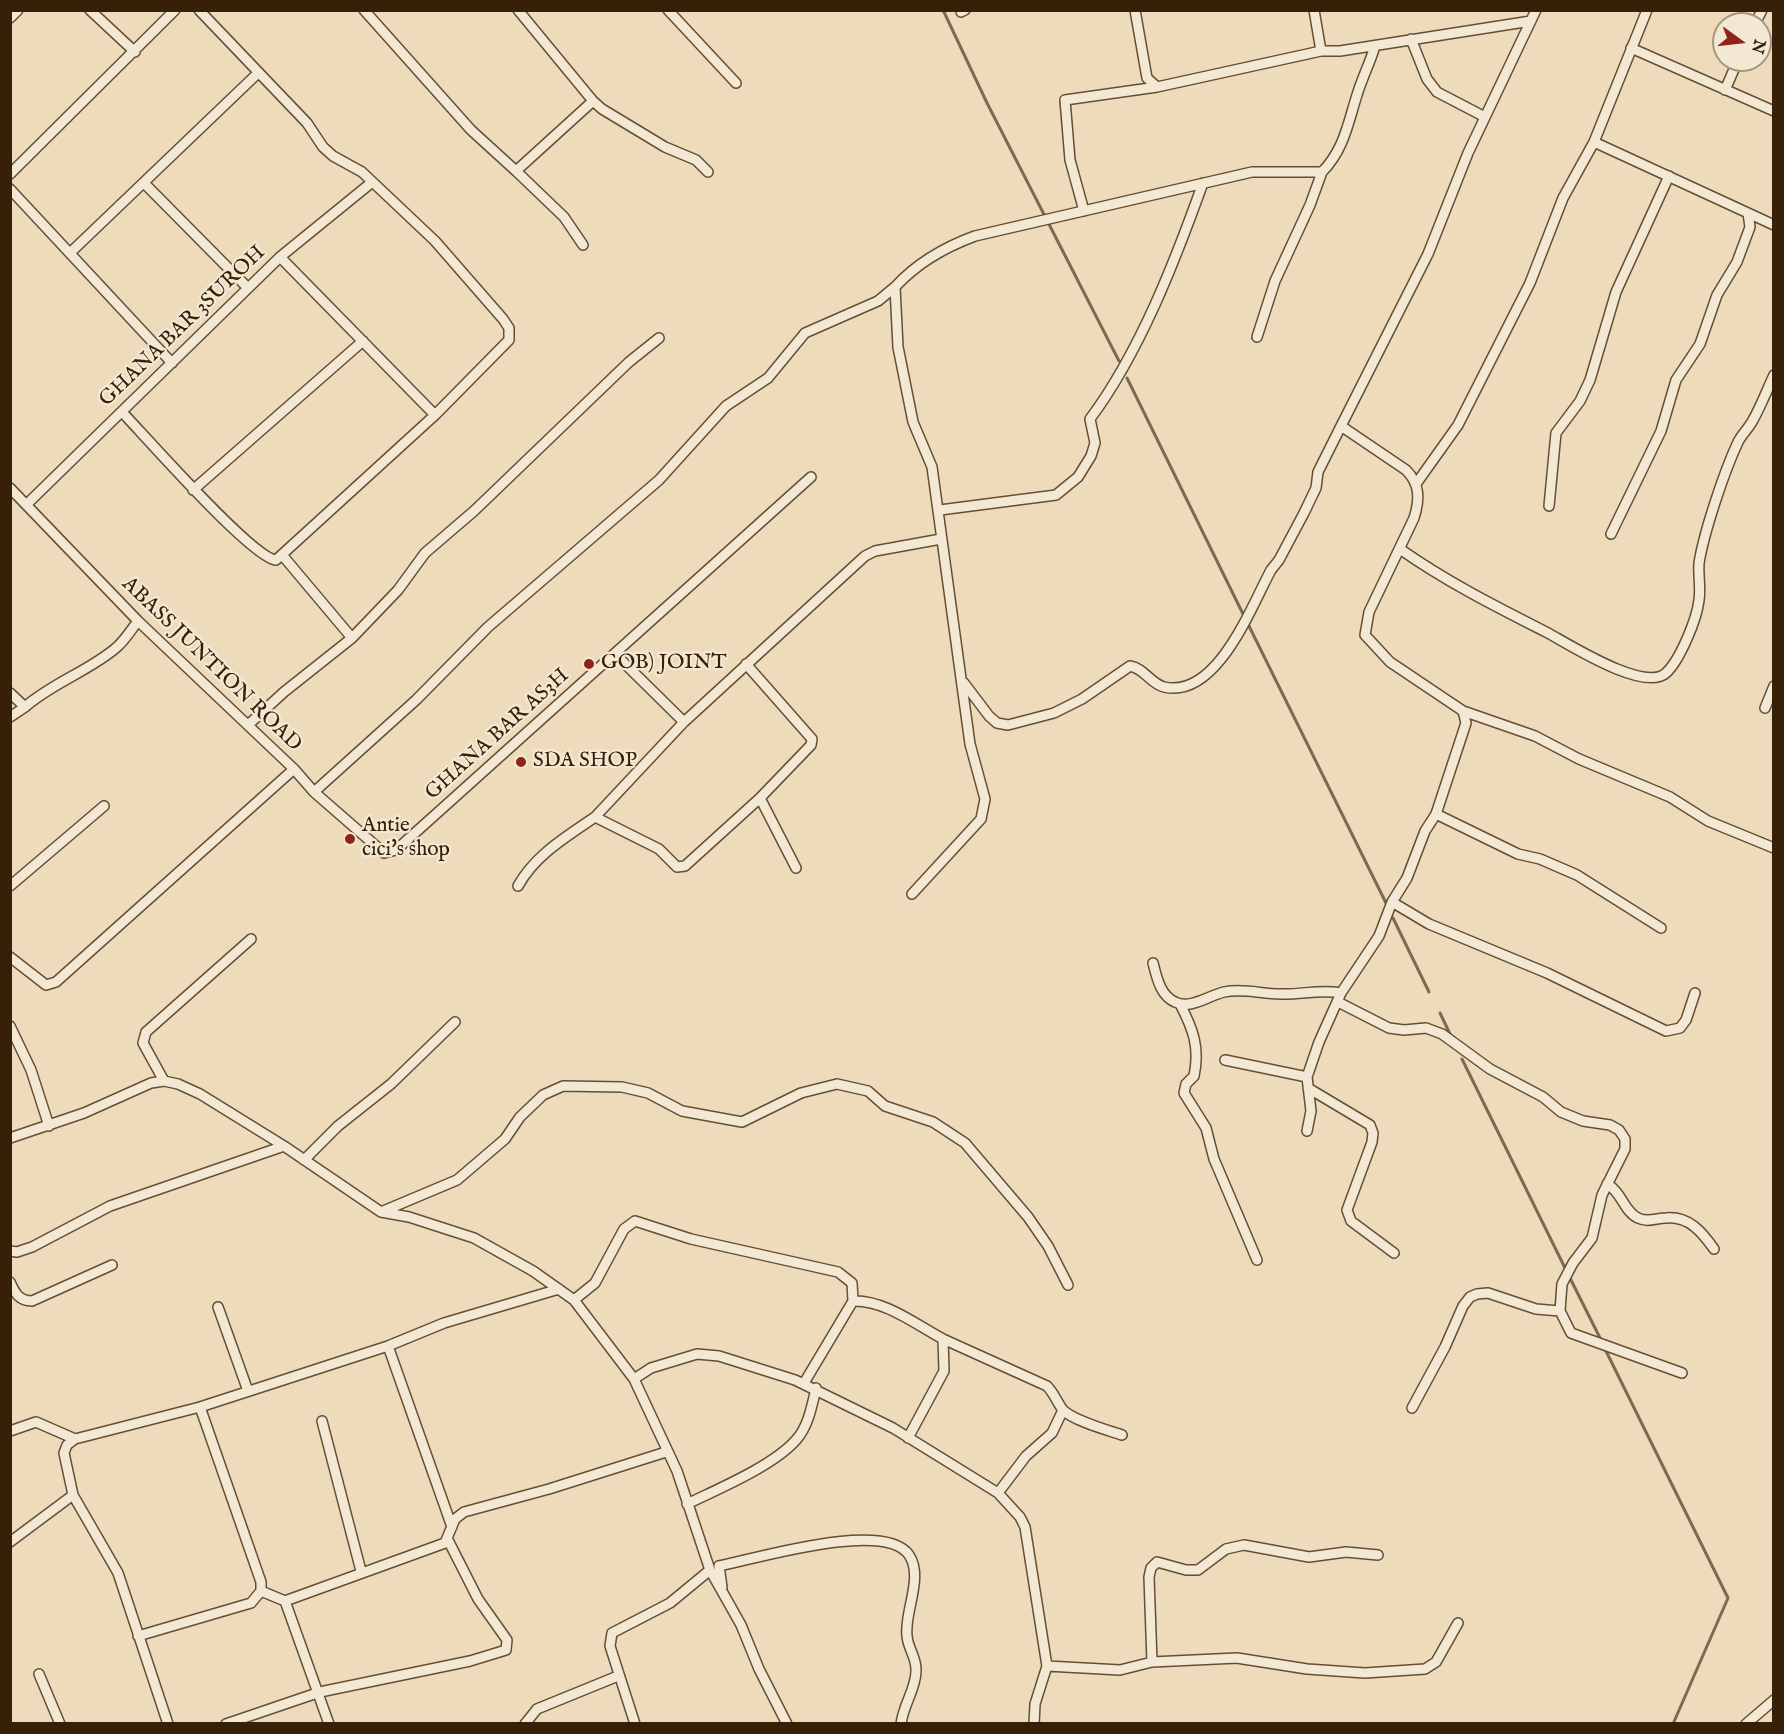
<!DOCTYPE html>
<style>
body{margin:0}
#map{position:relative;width:1784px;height:1734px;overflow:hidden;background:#eddbbb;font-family:"IM FELL English",serif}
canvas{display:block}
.frame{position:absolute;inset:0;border:12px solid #362008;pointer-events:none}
.north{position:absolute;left:1712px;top:12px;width:60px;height:60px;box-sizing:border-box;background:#f3e8d3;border:2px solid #a79882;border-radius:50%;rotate:105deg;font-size:16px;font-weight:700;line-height:24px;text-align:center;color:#362008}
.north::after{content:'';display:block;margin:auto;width:21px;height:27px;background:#8f2418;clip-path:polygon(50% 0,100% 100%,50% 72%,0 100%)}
</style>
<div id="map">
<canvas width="1784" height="1734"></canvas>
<div class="frame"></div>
<div class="north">N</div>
</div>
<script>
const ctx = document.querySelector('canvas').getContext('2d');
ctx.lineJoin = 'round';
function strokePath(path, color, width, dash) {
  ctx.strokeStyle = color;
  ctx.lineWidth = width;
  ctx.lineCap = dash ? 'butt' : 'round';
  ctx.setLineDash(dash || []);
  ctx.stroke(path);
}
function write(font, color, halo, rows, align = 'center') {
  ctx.font = font + ' "IM FELL English",serif';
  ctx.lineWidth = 4.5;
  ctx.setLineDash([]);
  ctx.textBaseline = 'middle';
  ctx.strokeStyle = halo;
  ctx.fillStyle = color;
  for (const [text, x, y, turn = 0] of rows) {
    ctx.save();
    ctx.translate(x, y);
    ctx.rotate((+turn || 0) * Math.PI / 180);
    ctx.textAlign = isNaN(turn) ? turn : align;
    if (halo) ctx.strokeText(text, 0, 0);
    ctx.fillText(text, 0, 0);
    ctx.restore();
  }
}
const stream = new Path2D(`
 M943 10 987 103 1119 361
 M1127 378 1244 616
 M1247 622 1386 903
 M1393 918 1429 992
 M1440 1013 1451 1036
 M1462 1059 1566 1270
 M1569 1276 1601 1340
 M1605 1349 1728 1598 1673 1724`);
const minor = new Path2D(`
 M90 10 135 52
 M364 10 471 130 516 171 593 101 518 10
 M668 10 736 83
 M1135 10 1147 78 1157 87 1321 51H1340L1531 21
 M1314 10 1321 51
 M961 12 965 10
 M10 18 18 10
 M1755 24 1762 10
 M1411 39 1427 79 1437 92 1485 117
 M1631 48 1774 111
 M1725 90 1738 60
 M593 101 602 109 665 147 696 160 708 172
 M1594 142 1774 225
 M516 171 564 217 583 245
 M10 174 175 10
 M144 183 248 288
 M10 189 172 363
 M1084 211 1070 160 1065 100 1157 87
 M71 252 257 74
 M280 257 435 415
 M1257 337 1275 281 1310 205 1322 172
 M122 412C145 436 252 558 276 560L435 415 509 340V328L503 319 435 241 362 172 333 156 323 147 307 123 199 10
 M1416 484 1458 425 1530 283 1563 198 1594 142 1647 10
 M10 488 138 621 294 769 314 792 384 853 396 850 811 477
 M193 490 363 341
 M27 504 280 257 371 183
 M1549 506 1556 433 1580 401 1590 380 1616 292 1669 176
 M940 510 1056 495 1078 477 1091 456 1095 443 1090 419C1140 352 1175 261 1203 183
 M1611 534 1661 431 1676 380 1700 344 1717 295 1737 262 1750 227 1748 213
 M1400 549C1447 582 1495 606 1546 632 1567 643 1644 693 1666 673 1680 660 1697 619 1699 600 1701 588 1698 575 1699 563 1704 532 1724 472 1738 442 1742 434 1749 428 1753 420 1761 406 1767 390 1774 375
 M283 556 352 638
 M615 654 684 722
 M746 664 812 739 811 745 760 798 685 866 677 867 659 849 595 817 684 722 865 556 875 551 941 539
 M964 683 989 716 997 723 1008 725 1054 713 1082 699 1130 666C1144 668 1151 684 1164 687 1217 699 1251 607 1271 570L1279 560 1304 513 1316 488 1318 472 1341 426
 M10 693 25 707C52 683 91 670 117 647 125 640 131 630 138 621
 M1765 708 1774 686
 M1463 711 1535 736 1579 759 1670 797 1708 821 1774 848
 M10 717 25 707
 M248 725 284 692 352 638 398 590 425 553 474 511 629 362 659 338
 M314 792 416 700 488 627 659 480 726 406 768 378 805 333 878 301 895 287
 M760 798 796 868
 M1436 814 1518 854 1540 859 1577 875 1661 928
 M10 886 104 806
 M518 886C535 855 566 837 595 817
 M912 894 981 819 985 799 970 744 932 467 913 422 898 347 895 287C917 263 945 247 975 236L1252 172H1322C1344 150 1348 123 1357 95 1362 78 1370 63 1375 46
 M1392 902 1429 924 1547 973 1666 1031 1680 1028 1686 1020 1695 993
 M10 957 46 985 56 982 294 769
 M1153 963C1157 978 1160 995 1175 1002 1190 1010 1210 995 1224 992 1243 988 1262 994 1280 994 1301 995 1320 989 1341 993
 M1338 1002 1389 1028 1404 1030 1426 1028 1442 1034 1490 1069 1543 1097 1561 1112 1583 1121 1610 1125 1619 1130 1625 1139V1149L1602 1195 1592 1238 1573 1263 1562 1284 1560 1311 1571 1333 1682 1373
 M1180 1004C1193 1029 1200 1047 1194 1076L1186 1084 1184 1093 1206 1128 1214 1159 1257 1260
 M10 1026 31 1070 49 1126
 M1225 1060 1307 1077
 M164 1081 143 1043 146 1032 251 939
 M1308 1088 1370 1125 1373 1133 1372 1142 1347 1210 1351 1221 1394 1253
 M1307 1131 1311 1111 1307 1077 1319 1042 1341 993 1379 936 1392 902 1407 878 1425 831 1436 814 1466 723 1463 711 1390 662 1365 635 1369 612 1414 518C1420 499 1420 484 1406 470L1341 426 1428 254 1468 153 1536 10
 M10 1138 84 1113 151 1083 164 1081 178 1084 200 1094 284 1146 381 1212 409 1217 474 1238 533 1271 574 1300 634 1379 677 1471 710 1570 741 1625 759 1669 787 1724
 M304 1160 338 1126 391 1084 455 1022
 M1607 1184C1622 1192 1624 1212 1638 1218 1648 1223 1656 1218 1666 1218 1689 1216 1702 1232 1714 1249
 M381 1212 457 1180 505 1139 520 1117 543 1095 563 1086 622 1087 648 1093 682 1111 742 1122 801 1093 837 1084 868 1091 885 1106 933 1122 965 1143 1028 1217 1048 1246 1068 1285
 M10 1251 17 1252 32 1247 110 1206 284 1146
 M10 1282C15 1293 19 1301 32 1301L112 1265
 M574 1300 595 1283 624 1229 635 1221 691 1239 838 1272 852 1283 853 1301 804 1383
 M853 1301C885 1300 915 1324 943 1339L944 1371 908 1438
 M218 1307 248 1391
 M943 1339 1047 1386C1054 1393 1058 1404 1063 1410 1074 1421 1107 1430 1122 1435
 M388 1346 452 1527
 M634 1379 651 1368 697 1354 719 1356 795 1380 893 1428 998 1493 1020 1517 1025 1527 1047 1666 1120 1670 1152 1662 1149 1577 1151 1568 1157 1562 1186 1570H1198L1226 1549 1244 1545 1309 1557 1346 1552 1378 1555
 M1412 1408 1445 1347 1463 1306 1470 1297 1477 1294 1488 1293 1536 1309 1560 1311
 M322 1421 361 1571
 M10 1431 36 1422 75 1439
 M998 1493 1026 1456 1052 1433 1063 1410
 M687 1504C718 1489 773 1466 796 1440 808 1427 812 1406 816 1388
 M10 1542 73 1495
 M722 1587 719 1566C755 1559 885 1519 909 1555 924 1577 904 1612 907 1636 908 1649 917 1658 916 1671 916 1689 903 1705 901 1724
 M261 1591 285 1601 329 1724
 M285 1601 445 1543 455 1519 464 1512 549 1489 666 1452
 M138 1636 251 1603 261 1591V1582L200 1407
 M1152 1662 1237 1658 1307 1669 1365 1673 1425 1669 1436 1662 1458 1623
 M39 1674 60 1724
 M168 1724 118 1573 73 1495 64 1453 67 1445 75 1439 200 1407 388 1346 444 1323 559 1289
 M226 1724 320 1692 470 1661 506 1650 507 1640 478 1599 448 1540
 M525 1724 537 1709 618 1676
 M635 1724 610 1646 612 1633 670 1603 710 1570
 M1034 1724 1035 1704 1047 1666
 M1746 1724 1774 1700`);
const markers = [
 [589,664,6,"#8f2418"],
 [521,762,6,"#8f2418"],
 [350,839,6,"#8f2418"]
];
const streetNames = [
 ["GHANA BAR 3SUROH",183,327,-44],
 ["ABASS JUNTION ROAD",211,665,44],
 ["GHANA BAR AS3H",498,735,-42]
];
const poiNames = [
 ["GOB) JOINT",601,664],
 ["SDA SHOP",533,762],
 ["Antie",362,827],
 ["cici's shop",362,851]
];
strokePath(stream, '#7f6a4f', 3);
strokePath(minor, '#644f35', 12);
strokePath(minor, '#f3e8d3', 9);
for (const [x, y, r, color] of markers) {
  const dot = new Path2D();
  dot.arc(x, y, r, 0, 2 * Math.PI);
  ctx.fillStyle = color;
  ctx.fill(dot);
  strokePath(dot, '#f3e8d3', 2);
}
write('21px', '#362008', '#f3e8d3', streetNames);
write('21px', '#362008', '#f3e8d3', poiNames, 'left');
</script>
